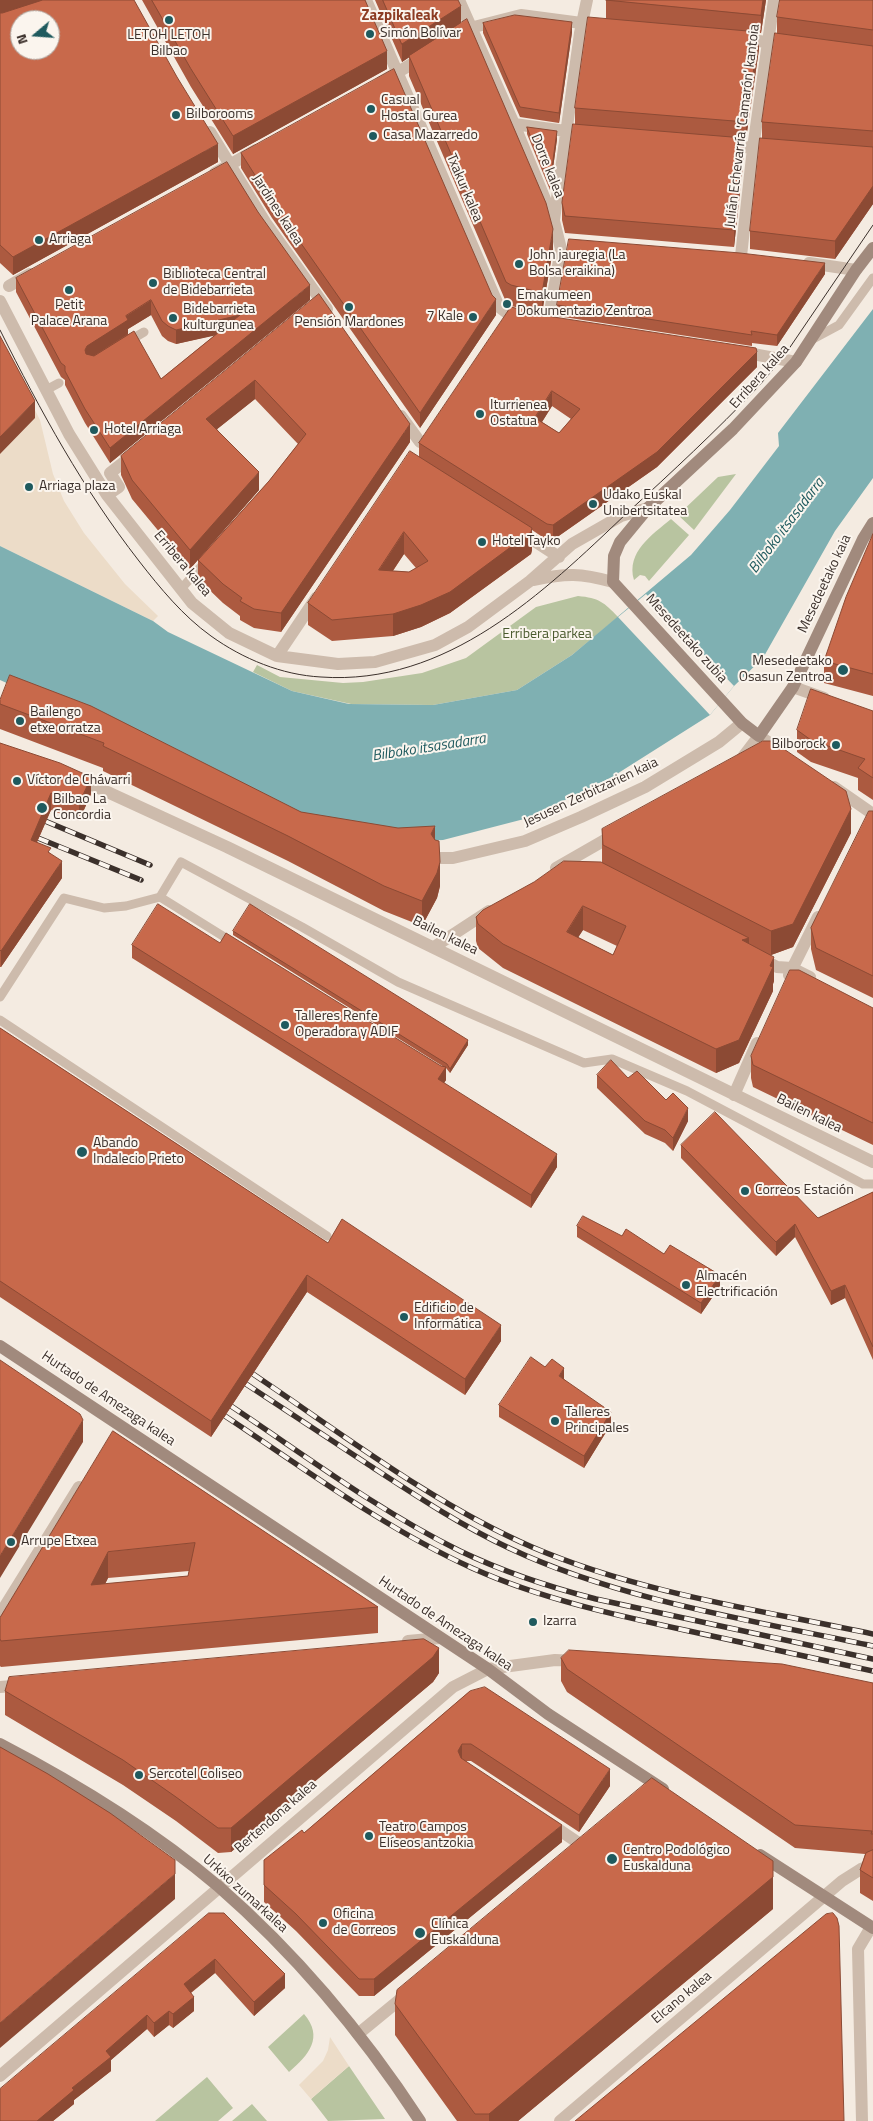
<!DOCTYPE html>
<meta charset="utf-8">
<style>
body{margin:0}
#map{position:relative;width:873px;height:2121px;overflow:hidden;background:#f4ebe1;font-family:"Titillium Web",sans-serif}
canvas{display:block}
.north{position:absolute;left:10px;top:10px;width:50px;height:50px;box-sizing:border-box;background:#fbf5ee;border:1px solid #aea6a0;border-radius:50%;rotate:252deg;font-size:14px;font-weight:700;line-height:20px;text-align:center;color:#3b302b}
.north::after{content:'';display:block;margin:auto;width:18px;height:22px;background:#1f5a5e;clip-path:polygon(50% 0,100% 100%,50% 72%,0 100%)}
</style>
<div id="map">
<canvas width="873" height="2121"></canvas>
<div class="north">N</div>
</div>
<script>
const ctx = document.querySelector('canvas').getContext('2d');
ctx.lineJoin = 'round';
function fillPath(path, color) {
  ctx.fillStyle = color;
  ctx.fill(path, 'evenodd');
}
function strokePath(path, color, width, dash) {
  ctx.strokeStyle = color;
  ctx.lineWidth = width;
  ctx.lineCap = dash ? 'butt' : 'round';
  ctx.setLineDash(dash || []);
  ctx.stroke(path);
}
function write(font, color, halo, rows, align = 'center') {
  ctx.font = font + ' "Titillium Web",sans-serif';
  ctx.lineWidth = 4;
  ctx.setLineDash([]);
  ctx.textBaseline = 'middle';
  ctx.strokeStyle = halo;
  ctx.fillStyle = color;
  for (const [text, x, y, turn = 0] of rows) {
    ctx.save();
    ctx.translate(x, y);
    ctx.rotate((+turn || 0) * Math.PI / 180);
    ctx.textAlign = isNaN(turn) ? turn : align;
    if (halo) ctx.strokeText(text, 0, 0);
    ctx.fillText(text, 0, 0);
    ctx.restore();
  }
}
const green = new Path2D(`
 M736 474 694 530 678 515 718 477Z
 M671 519 689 535 649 581 645 576 640 575 634 580C626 552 652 535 671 519Z
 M578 596C599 598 604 602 618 617L572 655 517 690 433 705 351 704 292 691 253 672 257 665 280 677 343 683 363 682 422 673 466 658 536 607Z
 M304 2014C324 2037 309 2055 289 2072L268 2047Z
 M349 2066 385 2119 328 2121 311 2099Z
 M207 2077 233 2108 218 2121H155Z
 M252 2104 267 2121H232Z`);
const plaza = new Path2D(`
 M0 342 40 420 53 474 64 501 84 533 125 584 158 616 153 621 0 546Z
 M330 2037 349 2066 311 2099 299 2085 323 2061 328 2050Z`);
const water = new Path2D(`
 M873 309V478L835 531 763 658 734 686 710 715 612 777 528 818 443 840 396 842 346 836 0 680V546L153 621 168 632 292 691 349 704 433 705 517 690 572 655 691 555 730 510 779 446 778 433Z`);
const pier = new Path2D(`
 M646 594 734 686 710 715 618 617Z`);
const lane = new Path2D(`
 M811 340 839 325 873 278
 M127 342 144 332
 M46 390 59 383
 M181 589 206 561
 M160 897 234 943
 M0 997 64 898 104 908 126 906 160 897 181 862 302 927 398 982 584 1063 612 1059 687 1091 863 1184H873
 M0 1020 327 1236`);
const street = new Path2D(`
 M366 0 499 307 507 313 522 317
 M459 0 514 124 554 221 561 249 548 323
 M458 36 470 28 521 15 604 26
 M743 39 790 45
 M381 82 422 58
 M514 124 588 134
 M210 132 265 222 327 309
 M728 146 775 149
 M215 173 256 150
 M554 220 580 33 587 0
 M741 256 753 148 774 0
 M809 263 856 270
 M9 286 30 274
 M0 301 69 434 107 495 192 603 229 633 277 656 338 664 375 662 435 645 468 627 530 581 572 544 621 516 648 508
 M742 352 796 362
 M401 416 420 442
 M107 495 119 487 110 473 133 455
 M519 531 559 557
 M533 580C567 573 580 573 613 582
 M277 656 316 598
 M793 687 824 698
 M740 761 759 736 780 750
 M77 778 227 847 873 1162
 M834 787 873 814
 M439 858H453L525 841 581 817 645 787 719 742 742 723
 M556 868 617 833
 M434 947 489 911
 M760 958 777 967 792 968 810 977
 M789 975 818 917
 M734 1095 757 1043
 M0 1614 79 1487
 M408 1641 440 1638
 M0 1687 23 1685
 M549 1823 583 1846
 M358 2034 408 1993
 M0 2076 453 1687 488 1669 555 1660 578 1661
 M560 2121 842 1881 861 1869 873 1865
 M862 2121 858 1949 871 1927`);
const secondary = new Path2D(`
 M873 248 856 270 796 362 733 429 648 508 620 542 614 556 613 582 742 723 759 736 793 687 863 539 873 523
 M0 1346 488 1669 548 1714 663 1789
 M0 1744C77 1784 152 1830 218 1886 296 1954 364 2035 420 2121
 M760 1855 873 1928`);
const tram = new Path2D(`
 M0 330C41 412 83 489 139 561 160 588 183 616 211 636 243 659 282 675 321 677 447 686 543 593 627 513 672 472 716 431 758 387L782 359 873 225`);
const rail = new Path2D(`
 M45 821 150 865
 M38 838 141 880
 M253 1374C341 1433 435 1505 532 1547 639 1593 760 1610 873 1634
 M246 1384C287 1411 328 1438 369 1465 415 1495 460 1525 509 1548 619 1600 754 1621 873 1646
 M231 1406C306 1456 379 1511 460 1551 504 1572 549 1587 596 1599L873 1659
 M225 1416C305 1469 384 1528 472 1568 541 1599 615 1615 689 1631 750 1644 812 1658 873 1671`);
const wall = new Path2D(`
 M0 0 218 162 13 275 0 263Z
 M142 0H365L387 69 233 154 191 87Z
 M375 0H458L461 23 553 249 542 313 511 306 506 302 409 76V57L402 62Z
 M606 0H766L761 33H759V49L746 139 744 138V155L734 247 565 233 562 220V203L575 124V108L606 18Z
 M873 0V204L835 259 750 249V231L762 138V122L777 33V17Z
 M483 23 572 32 559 123 520 117 483 33Z
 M527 127 557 139 550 190 527 134Z
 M241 153 496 315 420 428 272 218 241 168Z
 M825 274 777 346 752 343V346L557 316V305Z
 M16 278 310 300 110 463 85 423 65 385V380L61 377 16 292ZM151 315 162 336 168 341 176 344 215 335 161 379 128 334V329Z
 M319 294 410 442 281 632 254 628 240 620V616L223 603 198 579V560L269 481 298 444 255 399 217 429 259 490 190 569 132 499 121 475V456Z
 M511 307 757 367 657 467 553 540H547L532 530V550L531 554 450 613 421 627 393 636 332 641 308 625V603L419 456V443ZM552 406 571 419 559 433 542 422ZM404 554 416 568 409 572 393 571Z
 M873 534V696L824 683V661Z
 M0 700 301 812 435 840 440 886 437 898 422 926 384 911 288 861 103 771V768L0 729Z
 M873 711V800L858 790V778L811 762 797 752V730Z
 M0 743 91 794 79 821 51 810 37 842 51 854 62 878 1 967H0Z
 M873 811V998L816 970 811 949V928Z
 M602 829 851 833 793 947 771 955 774 981 773 984V991L739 1063 716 1073 503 968 478 948 476 941V917L602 863ZM583 930 617 946 613 955 578 937Z
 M233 931 468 1045 450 1073 446 1068V1080L444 1083 557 1167 531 1208 132 958V945L220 943 441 1066 444 1067 233 935Z
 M873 1008V1145L753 1087 751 1078V1056Z
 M0 1028 328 1243 501 1341 465 1395 307 1292 211 1437 0 1297Z
 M597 1075 628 1078 688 1121 673 1151 665 1143 645 1134 597 1088Z
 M681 1145 818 1218 873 1192V1360L845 1298 831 1305 795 1237 776 1256 681 1158Z
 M577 1226 622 1236 664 1254 720 1286 701 1314 577 1237Z
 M564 1379 611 1424 584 1468 499 1417V1405Z
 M113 1431 378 1607V1633L1 1667 0 1666V1618ZM189 1571 188 1576 105 1584 108 1578Z
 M561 1658 873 1683V1901L860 1893V1870L865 1854 795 1848 567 1692 561 1681Z
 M439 1673 433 1682 231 1852 218 1853 176 1821 123 1785 5 1715V1691Z
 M470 1691 610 1786 579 1832 471 1761H466L562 1842 374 1996H359L296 1931 264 1902V1860L304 1833Z
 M773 1909 518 2121H457L395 2035V2004Z
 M209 1913 285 1988 254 2016 215 1973 191 1993 194 2011 173 2028 169 2025 154 2037 147 2029 111 2060V2071L74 2100V2104L53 2121H0Z`);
const shadedWall = new Path2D(`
 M0 0H47L0 15Z
 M763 0H766L761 33V15Z
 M461 6V24L402 62V44Z
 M572 22V32L559 123V113Z
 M759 32V49L746 139V122Z
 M387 51V69L233 154V136Z
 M557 131V139L550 190V182Z
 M744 138V155L734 247V230Z
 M218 144V162L13 275V257Z
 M873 186V204L835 259V241Z
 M553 229V249L542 313V293Z
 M825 263V274L777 346V335Z
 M310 285V300L110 463V448Z
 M496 299V315L420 428V413Z
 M151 300V315L128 329V334L87 360 85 350 87 346 126 316Z
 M240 315V330L176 344V330Z
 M757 352V367L657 467 553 540V525Z
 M255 380V399L206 438V419Z
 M552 391V406L535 433V418Z
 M35 401V418L0 454V437Z
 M410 424V442L281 632V613Z
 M259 472V490L190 569V550Z
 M532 528V550L531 554 450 613 421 627 393 636V614Z
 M404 532V554L379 591V570Z
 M91 777V794L79 821V804Z
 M51 793V810L31 856V840Z
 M851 809V833L793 947 771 955V931Z
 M435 826V851L431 834Z
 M62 861V878L1 967V951Z
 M440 862V886L437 898 422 926V901Z
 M583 906V930L567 955V932Z
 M749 938V962L742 940Z
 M774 957V981L773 984V991L739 1063 716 1073V1049L770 966Z
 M468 1040V1045L450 1073V1069Z
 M446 1067V1080L438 1092V1079Z
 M688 1108V1121L673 1151V1138Z
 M557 1154V1167L531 1208V1195Z
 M795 1224V1237L776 1256V1242Z
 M307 1275V1292L211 1437V1421Z
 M720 1275V1286L701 1314V1303Z
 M845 1285V1298L831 1305V1291Z
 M501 1325V1341L465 1395V1379Z
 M564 1368V1380L559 1376Z
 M611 1412V1424L584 1468V1456Z
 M83 1420V1442L0 1578V1556Z
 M108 1552V1578L91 1612V1585Z
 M439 1648V1673L433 1682 231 1852V1828Z
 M462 1744V1761L458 1751Z
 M610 1769V1786L579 1832V1815Z
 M562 1825V1842L374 1996V1979Z
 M773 1861V1909L518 2121H489V2114Z
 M175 1874V1899L0 2048V2023Z
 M215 1959V1973L184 1998V1984Z
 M285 1974V1988L254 2016V2002Z
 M194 1997V2011L173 2028V2014Z
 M169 2011V2025L154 2037V2023Z
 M147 2015V2029L111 2060V2071L74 2100V2104L53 2121H37L72 2088 106 2051Z`);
const building = new Path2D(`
 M43 0H134L177 77 218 144 13 257 0 245V13H2ZM20 20H50V50H20Z
 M152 0H365L387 51 233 136 191 69Z
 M383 0H458L461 6 402 44Z
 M606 0H763L761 15Z
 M780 0H873V30L777 17Z
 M515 15 572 22 559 113 520 107 483 23Z
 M588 17 759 32 746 122 575 108Z
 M467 19 546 203 553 229 542 293 511 285 506 282 409 56Z
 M775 33 873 46V131L762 122Z
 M394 69 492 295 496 299 420 413 272 202 241 153Z
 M573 124 744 138 734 230 565 216 562 203Z
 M527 127 557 131 550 182Z
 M760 138 873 147V186L835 241 750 231Z
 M227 162 258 212 310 285 110 448 85 409 65 371V366L61 363 16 278ZM151 300 162 321 168 326 176 330 240 315 161 379 134 331 94 356 86 354 85 350 87 346 128 320 126 316Z
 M569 239 740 253 825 263 777 335 751 331 752 335 557 305Z
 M319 294 410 424 281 613 254 609 240 601 242 598 223 584 198 560 269 481 306 434 255 380 206 419 259 472 190 550 132 480 121 456Z
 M511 307 547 316 756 348 757 352 657 452 553 525 547 524 419 443ZM552 391 580 409 559 433 535 418Z
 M0 336 35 401 0 437Z
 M410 451 532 528 531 532 450 592 421 605 393 614 332 620 308 603ZM404 532 428 561 409 572 379 570Z
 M873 534V674L824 661 846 597Z
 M10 675 91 706 301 812 398 828 435 826 431 834 435 840 439 841 440 862 437 873 422 901 384 886 288 836 103 746 104 743 0 704V700Z
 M811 689 873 711V778L858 768 865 759 811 740 797 730Z
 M763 741H772L846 791 851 809 793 924 771 931 603 845 602 829Z
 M0 743 60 763 91 777 79 804 51 793 31 840 51 848 48 852 62 861 1 951 0 950Z
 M869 811H873V976L816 948 811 928Z
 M564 861 601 862 749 938 742 940 774 957 770 966 773 967 739 1040 716 1049 503 944 478 924 476 917 483 910 534 882ZM583 906 626 926 613 955 567 932Z
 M158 904 220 943 226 933 441 1066 446 1067 438 1079 557 1154 531 1195 132 945Z
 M250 904 468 1040 450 1069 447 1064 233 931Z
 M790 970H799L873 1008V1123L753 1065 751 1056Z
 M0 1028 328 1243 342 1219 501 1325 465 1379 307 1275 211 1421 0 1281Z
 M611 1060 628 1078 637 1071 666 1100 673 1093 688 1108 673 1138 665 1130 645 1121 597 1075Z
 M715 1112 818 1218 873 1192V1347L845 1285 831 1291 795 1224 776 1242 681 1145Z
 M583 1216 622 1236 626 1229 664 1254 670 1245 720 1275 701 1303 577 1226Z
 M531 1357 545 1367 552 1359 564 1368 559 1376 611 1412 584 1456 499 1405Z
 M0 1360 80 1414 83 1420 0 1556Z
 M113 1431 378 1607 1 1641 0 1639V1618ZM195 1543 188 1576 91 1585 108 1552Z
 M424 1639 439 1648 433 1657 231 1828H218L176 1797 123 1760 5 1691 9 1677Z
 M569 1650 782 1664 873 1683V1834H871L872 1831 795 1825 567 1669 561 1658Z
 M485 1687 610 1769 579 1815 471 1744H462L458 1751 461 1758 562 1825 374 1979H359L296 1914 264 1885V1860L302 1830 304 1833 470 1691Z
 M0 1747 48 1774 110 1813 175 1860V1874L0 2023Z
 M652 1778 773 1861V1877L489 2114H475L395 2004 397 1990Z
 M873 1850V1878L860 1870 866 1853Z
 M209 1913H224L285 1974 254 2002 215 1959 184 1984 194 1997 173 2014 169 2011 154 2023 147 2015 106 2051 111 2057 72 2088 74 2090 37 2121H0V2089Z
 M833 1913 837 1918 839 1926 844 2121H575L826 1914Z`);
const markers = [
 [169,20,5,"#1f5a5e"],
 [370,34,5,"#1f5a5e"],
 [371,109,5,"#1f5a5e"],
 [176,115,5,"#1f5a5e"],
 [373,136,5,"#1f5a5e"],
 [39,240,5,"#1f5a5e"],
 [519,264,5,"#1f5a5e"],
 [153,283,5,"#1f5a5e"],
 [69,290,5,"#1f5a5e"],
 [507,304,5,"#1f5a5e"],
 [349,307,5,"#1f5a5e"],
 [473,317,5,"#1f5a5e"],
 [173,318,5,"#1f5a5e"],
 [480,414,5,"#1f5a5e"],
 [94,430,5,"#1f5a5e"],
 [29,487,5,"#1f5a5e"],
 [593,504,5,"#1f5a5e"],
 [482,542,5,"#1f5a5e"],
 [843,670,6,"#1f5a5e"],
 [20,721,5,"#1f5a5e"],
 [836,745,5,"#1f5a5e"],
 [17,781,5,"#1f5a5e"],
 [42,808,6,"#1f5a5e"],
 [285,1025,5,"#1f5a5e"],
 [82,1152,6,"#1f5a5e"],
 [745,1191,5,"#1f5a5e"],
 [686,1285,5,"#1f5a5e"],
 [404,1317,5,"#1f5a5e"],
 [555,1421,5,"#1f5a5e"],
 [11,1542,5,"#1f5a5e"],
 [533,1622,5,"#1f5a5e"],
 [139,1775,5,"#1f5a5e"],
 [369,1836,5,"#1f5a5e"],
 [612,1859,6,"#1f5a5e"],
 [323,1923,5,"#1f5a5e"],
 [420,1933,6,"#1f5a5e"]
];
const poiNames = [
 ["Simón Bolívar",380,34],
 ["LETOH LETOH",169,36,"center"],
 ["Bilbao",169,52,"center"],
 ["Casual",381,101],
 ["Hostal Gurea",381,117],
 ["Bilborooms",186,115],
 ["Casa Mazarredo",383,136],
 ["Arriaga",49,240],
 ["John jauregia (La",529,256],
 ["Bolsa eraikina)",529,272],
 ["Biblioteca Central",163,275],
 ["de Bidebarrieta",163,291],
 ["Emakumeen",517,296],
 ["Dokumentazio Zentroa",517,312],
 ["Petit",69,306,"center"],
 ["Palace Arana",69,322,"center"],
 ["Bidebarrieta",183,310],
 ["kulturgunea",183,326],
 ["7 Kale",463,317,"right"],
 ["Pensión Mardones",349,323,"center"],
 ["Iturrienea",490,406],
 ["Ostatua",490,422],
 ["Hotel Arriaga",104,430],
 ["Arriaga plaza",39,487],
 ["Udako Euskal",603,496],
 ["Unibertsitatea",603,512],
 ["Hotel Tayko",492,542],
 ["Mesedeetako",832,662,"right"],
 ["Osasun Zentroa",832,678,"right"],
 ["Bailengo",30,713],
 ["etxe orratza",30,729],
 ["Bilborock",826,745,"right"],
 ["Víctor de Chávarri",27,781],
 ["Bilbao La",53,800],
 ["Concordia",53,816],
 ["Talleres Renfe",295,1017],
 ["Operadora y ADIF",295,1033],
 ["Abando",93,1144],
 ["Indalecio Prieto",93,1160],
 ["Correos Estación",755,1191],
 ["Almacén",696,1277],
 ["Electrificación",696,1293],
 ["Edificio de",414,1309],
 ["Informática",414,1325],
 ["Talleres",565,1413],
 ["Principales",565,1429],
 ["Arrupe Etxea",21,1542],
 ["Izarra",543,1622],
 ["Sercotel Coliseo",149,1775],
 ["Teatro Campos",379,1828],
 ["Elíseos antzokia",379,1844],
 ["Centro Podológico",623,1851],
 ["Euskalduna",623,1867],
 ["Oficina",333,1915],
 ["de Correos",333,1931],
 ["Clínica",431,1925],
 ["Euskalduna",431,1941]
];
const streetNames = [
 ["Julián Echevarría 'Camarón' kantoia",743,126,-83],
 ["Dorre kalea",547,166,68],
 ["Txakur kalea",464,188,67],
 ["Jardines kalea",277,210,57],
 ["Erribera kalea",760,377,-48],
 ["Erribera kalea",182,564,50],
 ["Mesedeetako kaia",825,584,-65],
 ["Mesedeetako zubia",686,639,48],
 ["Jesusen Zerbitzarien kaia",591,793,-25],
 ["Bailen kalea",445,936,26],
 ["Bailen kalea",809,1114,26],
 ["Hurtado de Amezaga kalea",108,1399,34],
 ["Hurtado de Amezaga kalea",445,1624,34],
 ["Bertendona kalea",276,1817,-41],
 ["Urkixo zumarkalea",245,1894,42],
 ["Elcano kalea",682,1998,-40]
];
const parkNames = [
 ["Erribera parkea",547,635]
];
const neighbourhoodNames = [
 ["Zazpikaleak",400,16]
];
const waterNames = [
 ["Bilboko itsasadarra",787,526,-53],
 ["Bilboko itsasadarra",429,748,-9]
];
fillPath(green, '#b8c4a0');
fillPath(plaza, '#ecdcc8');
fillPath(water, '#7fb0b2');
fillPath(pier, '#f4ebe1');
strokePath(lane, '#cdbbac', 9);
strokePath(street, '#cdbbac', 12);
strokePath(secondary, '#a18a7d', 12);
strokePath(tram, '#3b302b', 1);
strokePath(rail, '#3b302b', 5.5);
strokePath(rail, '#fbf5ee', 4, [11]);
fillPath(wall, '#ac5a40');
fillPath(shadedWall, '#8c4a34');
fillPath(building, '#c8694b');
strokePath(building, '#8c4a34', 1);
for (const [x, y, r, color] of markers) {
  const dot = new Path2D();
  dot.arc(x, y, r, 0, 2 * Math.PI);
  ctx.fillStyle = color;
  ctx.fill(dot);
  strokePath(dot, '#fbf5ee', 2);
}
write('14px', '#3b302b', '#fbf5ee', poiNames, 'left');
write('14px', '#3b302b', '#fbf5ee', streetNames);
write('14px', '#4a5a2e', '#fbf5ee', parkNames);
write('bold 15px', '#8c3b22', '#fbf5ee', neighbourhoodNames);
write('italic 15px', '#1f5a5e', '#fbf5ee', waterNames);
</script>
